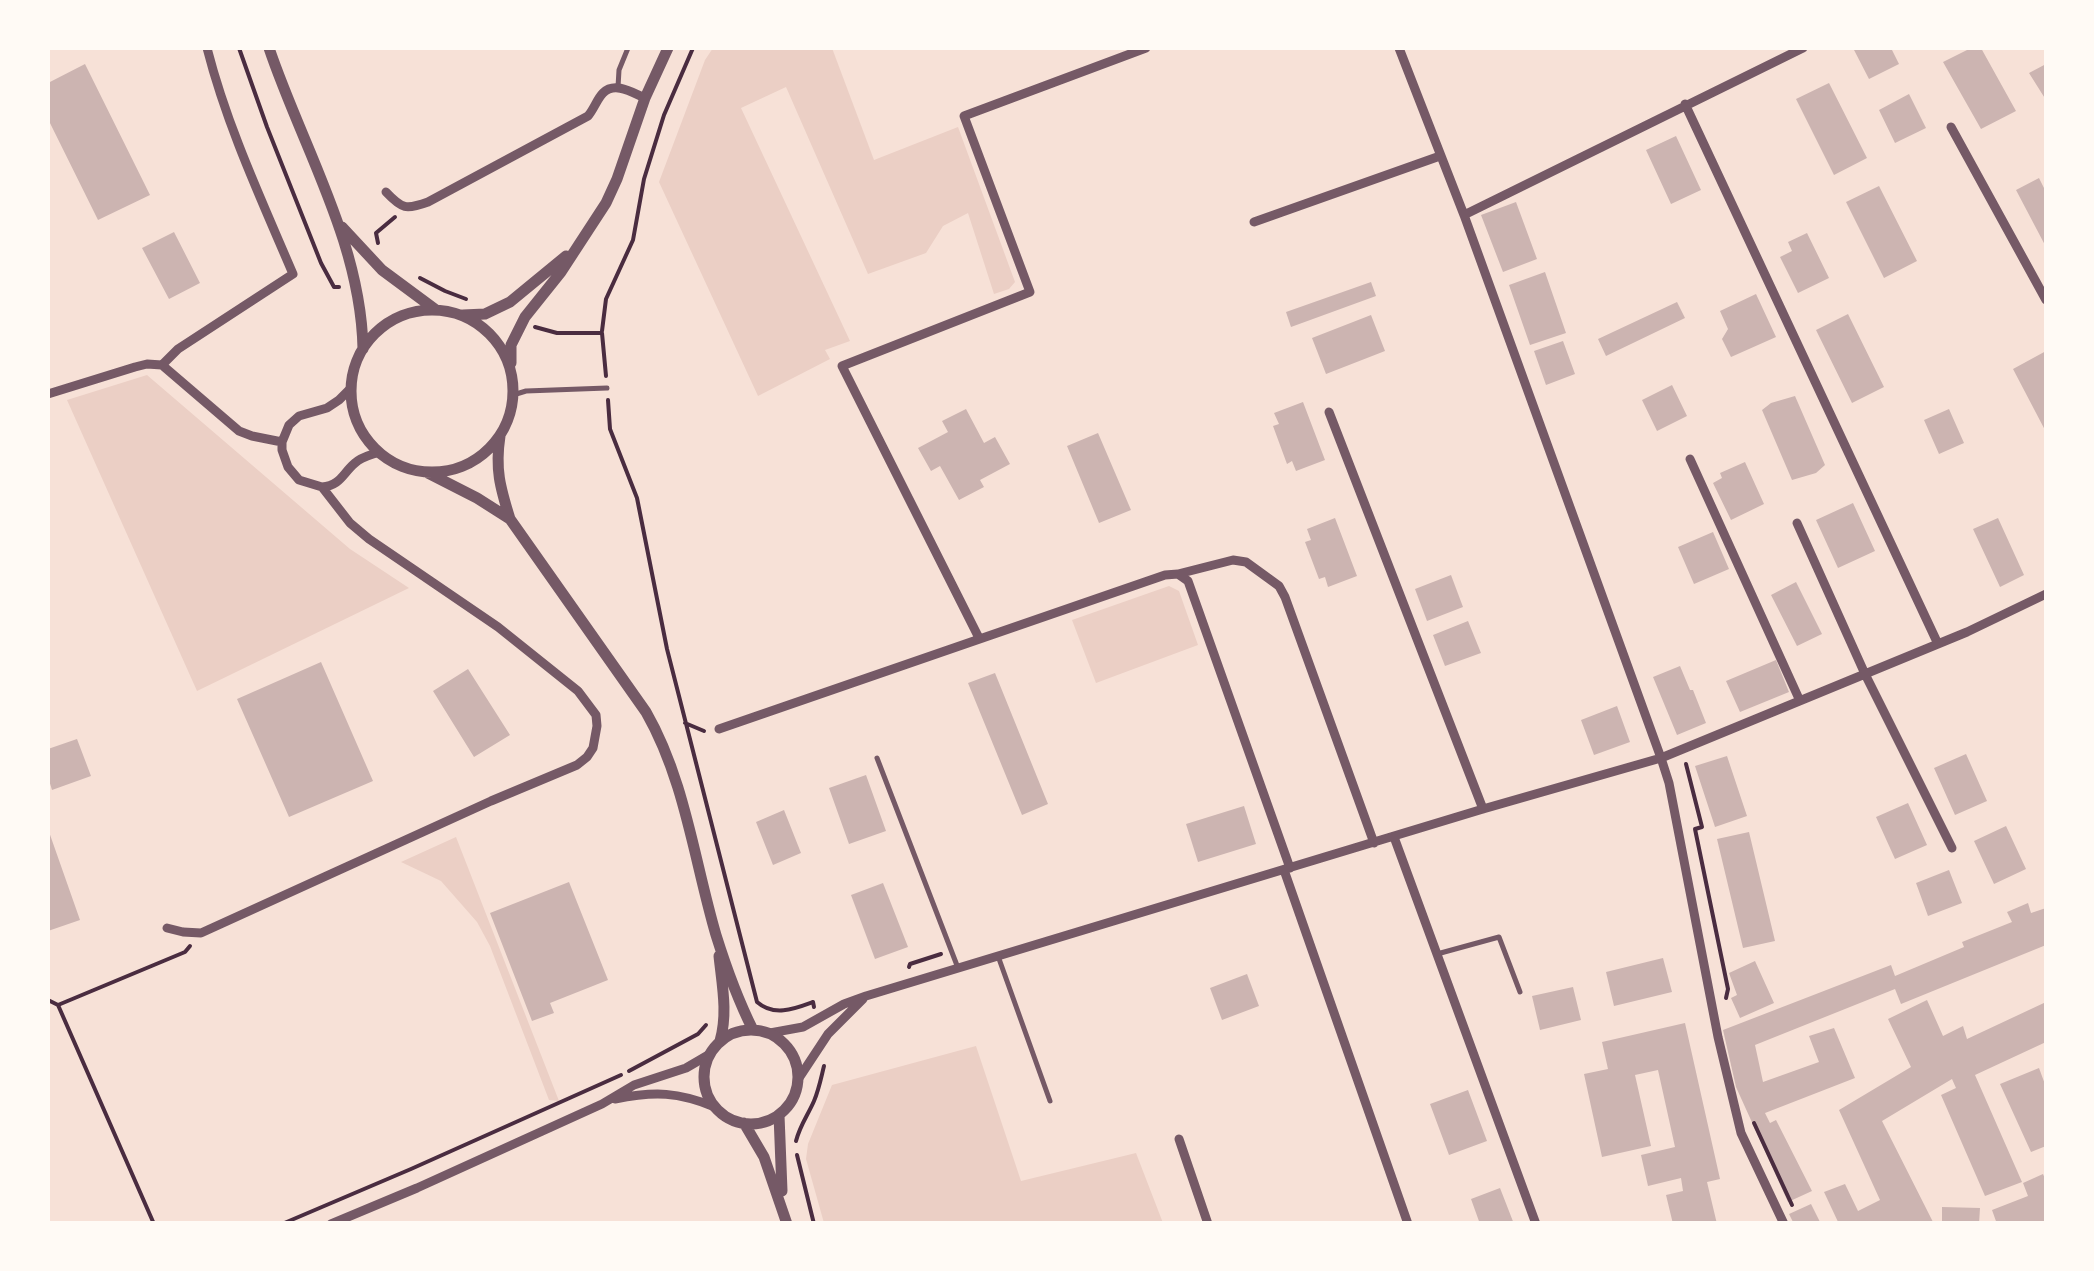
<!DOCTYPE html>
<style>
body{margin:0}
#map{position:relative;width:2094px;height:1271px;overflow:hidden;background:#f7e1d7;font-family:"Playfair Display",serif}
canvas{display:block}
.frame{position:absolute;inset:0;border:50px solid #fffaf5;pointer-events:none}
</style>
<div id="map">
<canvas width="2094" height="1271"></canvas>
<div class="frame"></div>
</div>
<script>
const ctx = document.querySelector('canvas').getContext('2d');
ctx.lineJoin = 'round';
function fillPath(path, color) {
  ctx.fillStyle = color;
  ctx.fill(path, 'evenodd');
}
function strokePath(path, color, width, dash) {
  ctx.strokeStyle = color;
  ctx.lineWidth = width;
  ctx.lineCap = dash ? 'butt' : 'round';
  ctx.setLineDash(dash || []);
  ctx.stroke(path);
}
const green = new Path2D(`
 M713 48H832L874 160 958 127 1015 282 1009 289 994 294 968 213 943 226 926 253 868 274 786 87 741 108 850 341 825 350 830 359 758 396 659 182 705 60Z
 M147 375 350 549 409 588 197 691 67 400Z
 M1169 586 1179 591 1198 645 1096 683 1072 620Z
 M456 837 559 1101 549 1100 490 946 477 922 441 881 401 862Z
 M976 1046 1021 1181 1136 1153 1163 1223H824L806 1159 808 1144 832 1085Z`);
const building = new Path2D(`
 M1853 48H1891L1899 64 1869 79Z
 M1971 48H1981L2016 111 1981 129 1943 62Z
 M85 64 150 195 98 220 48 119V83Z
 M2046 64V100L2029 73Z
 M1829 83 1867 158 1834 175 1796 99Z
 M1909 94 1926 128 1895 143 1879 110Z
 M1676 136 1701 190 1671 204 1646 150Z
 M2039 178 2046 192V247L2016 190Z
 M1879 186 1917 261 1884 278 1846 202Z
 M1516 202 1537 259 1503 272 1481 215Z
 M174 232 200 283 169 299 142 248Z
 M1807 233 1829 278 1798 293 1780 257 1792 251 1788 242Z
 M1545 272 1566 333 1530 345 1509 285Z
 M1371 282 1376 296 1291 327 1286 312Z
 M1756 294 1776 337 1731 357 1722 339 1728 329 1720 311Z
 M1677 302 1685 318 1606 356 1598 339Z
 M1848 314 1884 387 1852 403 1816 330Z
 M1371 315 1385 351 1326 374 1312 338Z
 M1563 341 1575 374 1546 385 1534 351Z
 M2046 351V432L2013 369Z
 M1672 385 1687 416 1657 431 1642 400Z
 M1795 396 1825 465 1816 473 1792 480 1762 410 1771 403Z
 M1303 402 1325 460 1296 471 1292 461 1287 464 1273 426 1279 424 1274 413Z
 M966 409 984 443 995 437 1010 464 980 480 984 487 959 500 940 466 931 471 918 448 948 432 942 421Z
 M1949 409 1964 443 1939 454 1924 420Z
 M1098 433 1131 510 1099 523 1067 446Z
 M1745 462 1764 504 1731 520 1713 483 1722 478 1720 473Z
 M1853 503 1875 551 1838 568 1816 520Z
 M1335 518 1357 576 1328 587 1325 577 1319 579 1305 542 1311 540 1307 529Z
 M1998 518 2024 575 2000 587 1973 529Z
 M1713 532 1729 569 1694 584 1678 547Z
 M1451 575 1463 607 1427 621 1415 589Z
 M1796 582 1822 634 1797 646 1771 595Z
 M1468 621 1481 653 1445 666 1433 635Z
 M1776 660 1789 692 1740 712 1726 681Z
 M321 662 373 781 289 817 237 699Z
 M1680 666 1690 690H1693L1706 723 1677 735 1653 677Z
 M468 669 510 735 474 757 433 691Z
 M995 673 1048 804 1022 815 968 683Z
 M1617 706 1630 742 1594 755 1581 720Z
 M77 739 91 776 52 790 48 777V749Z
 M1966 754 1987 801 1955 815 1934 768Z
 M1727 756 1747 816 1715 827 1695 766Z
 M866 775 886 831 849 844 829 788Z
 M1908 803 1927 845 1895 859 1876 817Z
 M1244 806 1256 844 1198 862 1186 824Z
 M784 810 801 853 773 865 756 822Z
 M2006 826 2026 869 1994 884 1974 841Z
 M48 829 80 920 48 931Z
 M1749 832 1775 941 1743 948 1717 839Z
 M1949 870 1962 903 1928 916 1916 883Z
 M569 882 608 980 550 1003 554 1013 532 1021 490 913Z
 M883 883 908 947 875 959 851 895Z
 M2028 903 2031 913 2046 908V945L1901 1004 1895 989 1755 1045 1763 1082 1819 1062 1809 1036 1834 1028 1855 1078 1765 1113 1770 1123 1776 1120 1812 1191 1788 1202 1736 1087 1723 1030 1891 965 1895 976 1964 947 1962 942 2012 922 2007 912Z
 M1663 958 1672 992 1614 1006 1606 972Z
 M1755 961 1774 1003 1740 1018 1731 998 1737 995 1729 973Z
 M1247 974 1259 1006 1222 1020 1210 988Z
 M1573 987 1581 1020 1540 1030 1532 996Z
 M1927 1000 1943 1036 1963 1026 1967 1039 2046 1002V1042L1975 1075 2022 1182 1985 1196 1941 1095 1956 1088 1952 1079 1882 1121 1934 1224H1839L1824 1192 1845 1184 1858 1211 1880 1200 1839 1110 1911 1067 1888 1019Z
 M1685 1023 1720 1179 1707 1182 1717 1224H1673L1666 1195 1683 1191 1681 1178 1648 1186 1641 1155 1675 1147 1658 1070 1635 1075 1651 1146 1602 1157 1584 1074 1608 1069 1602 1042Z
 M2039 1068 2046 1087V1146L2031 1152 2000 1084Z
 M1468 1090 1487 1141 1449 1155 1430 1104Z
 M2043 1174 2046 1181V1224H1997L1992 1210 2028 1196 2023 1183Z
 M1500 1188 1514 1224H1480L1471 1199Z
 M1811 1204 1821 1224H1794L1789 1214Z
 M1942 1207 1980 1208 1979 1224H1942Z`);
const path = new Path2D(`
 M239 48 267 127 321 263 334 287H339
 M378 243 376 233 395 217
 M420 278 445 291 466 299
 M535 327 557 333H602L606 376
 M602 331 606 299 633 240 644 179 664 115 693 48
 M608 400 610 429 637 498 667 649 757 1002C774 1017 794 1009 813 1002L814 1007
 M685 723 704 731
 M1686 764 1702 827 1695 829 1728 989 1726 998
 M909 967 910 964 941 954
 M48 1000 58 1005
 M629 1071 698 1034 706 1025
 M1754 1123 1792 1205
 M796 1141C800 1125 808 1115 814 1101 819 1089 821 1078 824 1066
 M797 1155 814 1224
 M154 1224 58 1005 185 952 190 946
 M282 1224 411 1169 621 1075`);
const service = new Path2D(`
 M618 87 619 70 628 48
 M513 395 526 391 607 388
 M877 758 958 968
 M1437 954 1499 937 1520 992
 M998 956 1050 1101`);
const minor = new Path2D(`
 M1399 48 1464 215 1661 758 1669 783 1718 1037 1741 1133 1784 1224
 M1685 104 1938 644
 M1951 127 2046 300
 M386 192C402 209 406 210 428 202L588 116C594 109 597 99 603 93 615 81 633 93 645 98
 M1464 215 1803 48
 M1254 222 1440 156
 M162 365 239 431 252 436 282 442
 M48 394 135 367 147 364 162 365 178 349 293 274C261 199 227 126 207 48
 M1329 412 1483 809
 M1690 459 1800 701
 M322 487C341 485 342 474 355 463 361 457 371 455 379 452
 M1797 523 1865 674 1952 848
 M1178 574 1233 560 1246 562 1279 586 1285 597 1374 843
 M979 638 842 366 1030 292 964 116 1146 48
 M719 729 1165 575 1178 574 1188 581 1290 868
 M1394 837 1536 1224
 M1284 870 1408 1224
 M167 928 183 932 201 933 491 801 577 765 587 757 593 748 597 726 596 715 578 691 498 627 369 539 350 523 322 487 299 480 288 467 282 450V442L289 425 299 416 327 408 339 400 351 388
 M770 1033 803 1027 844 1004 866 996 1483 809 1661 758 1967 632 2046 594
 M799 1078 828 1034 863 999
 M615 1099C655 1091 678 1092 715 1107
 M1179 1139 1208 1224
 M331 1224 417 1188 602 1104 634 1085 686 1068 710 1054`);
const tertiary = new Path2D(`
 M269 48C302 146 361 242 363 349
 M342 227 382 270 436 310
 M351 391a81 81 0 1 1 162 0a81 81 0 1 1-162 0Z
 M463 315 485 314 510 302 566 256
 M511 363V345L525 317 561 272 606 203 617 179 645 98 668 48
 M500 436C495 469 500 487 510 519L646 712C685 780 694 860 716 935 726 967 738 1000 753 1030
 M428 473 477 498 510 519
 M719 956C722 985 728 1013 720 1041
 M704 1077a47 47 0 1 1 94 0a47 47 0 1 1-94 0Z
 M779 1115 782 1191
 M744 1123 764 1157 787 1224`);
fillPath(green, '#ebcfc5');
fillPath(building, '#ccb4b1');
strokePath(path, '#4a2c40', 4);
strokePath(service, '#755966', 5);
strokePath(minor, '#755966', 9);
strokePath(tertiary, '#755966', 11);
</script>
